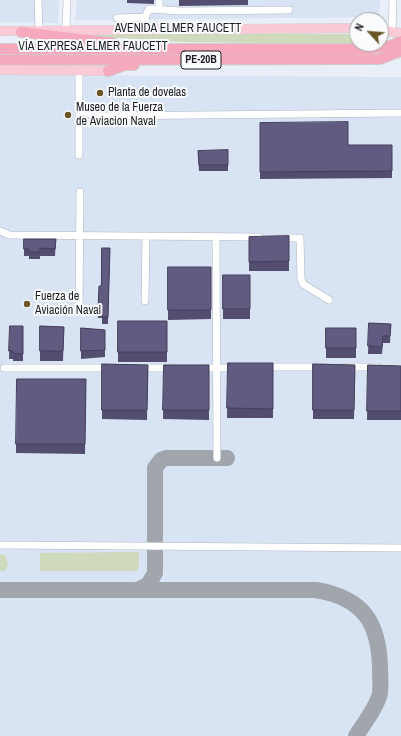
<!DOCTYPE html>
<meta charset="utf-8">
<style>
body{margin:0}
#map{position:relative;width:401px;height:736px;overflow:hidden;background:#e8eff8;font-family:"Archivo Narrow",sans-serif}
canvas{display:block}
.north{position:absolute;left:349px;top:12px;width:40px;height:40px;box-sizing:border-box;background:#fafbfd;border:1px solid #a1a3a5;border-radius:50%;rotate:296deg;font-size:11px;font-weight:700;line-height:16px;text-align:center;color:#1c1e21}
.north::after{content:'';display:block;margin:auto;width:14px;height:18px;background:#695826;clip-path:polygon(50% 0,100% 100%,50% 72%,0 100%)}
</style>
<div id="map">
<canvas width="401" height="736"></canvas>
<div class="north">N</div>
</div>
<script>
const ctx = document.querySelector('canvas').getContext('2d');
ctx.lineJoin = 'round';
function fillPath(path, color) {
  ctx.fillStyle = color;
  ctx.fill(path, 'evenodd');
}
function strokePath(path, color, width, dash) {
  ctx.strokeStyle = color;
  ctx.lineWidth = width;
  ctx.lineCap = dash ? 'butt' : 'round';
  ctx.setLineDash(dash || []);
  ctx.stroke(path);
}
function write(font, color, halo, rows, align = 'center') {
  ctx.font = font + ' "Archivo Narrow",sans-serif';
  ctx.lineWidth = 4;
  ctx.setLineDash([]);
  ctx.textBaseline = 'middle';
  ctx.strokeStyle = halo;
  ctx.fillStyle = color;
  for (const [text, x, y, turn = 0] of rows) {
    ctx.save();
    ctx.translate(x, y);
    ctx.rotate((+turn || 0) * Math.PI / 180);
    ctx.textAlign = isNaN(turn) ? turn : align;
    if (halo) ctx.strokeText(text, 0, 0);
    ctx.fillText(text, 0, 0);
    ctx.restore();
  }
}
const built = new Path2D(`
 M0 0H59L58 23 0 22Z
 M77 0H380L379 17 75 20Z
 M0 75 401 77V736H0Z`);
const green = new Path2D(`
 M115 32 348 34 357 44 183 42 72 35Z
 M139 552V567L137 571H40V553Z
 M0 554 6 556 8 565 4 571H0Z`);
const taxiway = new Path2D(`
 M0 590H316C363 598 379 622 380 668 380 676 381 685 380 693 378 705 363 725 356 736
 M137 590 148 585 155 573V468L161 460 166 458H227`);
const minor = new Path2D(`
 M38 1 39 30
 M159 9V0
 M117 18 145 17
 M66 29 67 0
 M148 29 145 17 149 9 181 11 289 10
 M392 32 393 0
 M79 109 84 112 96 116 401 113
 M79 155V70
 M0 231 9 235 259 237
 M216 237 217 458
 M279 238H300L301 279 303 284 329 300
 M145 301 146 236
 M79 312 80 192
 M265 367H323
 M345 367H377
 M4 368H111
 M139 368H173
 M201 368H237
 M0 545 401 548`);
const major = new Path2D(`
 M381 30 401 33
 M0 31 357 28
 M0 70 108 71`);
const highway = new Path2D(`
 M21 32 113 43
 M0 49H367L390 46 401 41
 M0 60 380 59 401 51
 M108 71 125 65H134`);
const wall = new Path2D(`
 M127 0H154V4L127 3Z
 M179 0H248V5L179 6Z
 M260 123 348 145H392V178L260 179Z
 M228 150V171H199L198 151Z
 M289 236V271H249V237Z
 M24 239H56L55 256H40V259H29V256H24Z
 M110 248 108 324H102V318H98V310L101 286Z
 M168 267H211V319L168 320Z
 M223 275H250V319H223Z
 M118 321H167V362H118Z
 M369 323 391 324 390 343H383L382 354H368Z
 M10 326H23V361H13V359H9Z
 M40 326 64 327 63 361H40Z
 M81 328 105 330V357L81 359Z
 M326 328H356V358H326Z
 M228 363H273V418H227Z
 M102 364 148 365 147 420 102 419Z
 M313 364 355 365 354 419H313Z
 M164 365H209V420L163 419Z
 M368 365 401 366V420H367Z
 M86 379 85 454 16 453V444Z`);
const building = new Path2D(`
 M348 122V145H392V171L260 172V123Z
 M228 150V165H199L198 151Z
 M289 236V261L249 262V237Z
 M24 239H56L55 249 40 248V252H29V249H24Z
 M102 248H110L108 317H102V310H98L99 286H101Z
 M168 267H211V310H168Z
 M223 275H250V309H223Z
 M118 321H167V352H118Z
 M369 323 391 324 390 336H383L382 347 368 346Z
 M10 326H23V354L13 353V351H9Z
 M40 326 64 327 63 351H40Z
 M81 328 105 330V350L81 351Z
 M326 328H356V348H326Z
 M228 363H273V409L227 408Z
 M102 364 148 365 147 410H102Z
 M313 364 355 365 354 410H313Z
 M164 365H209V410H163Z
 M368 365 401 366V411H367Z
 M17 379H86L85 444H16Z`);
const markers = [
 [100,93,4,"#695826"],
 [68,115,4,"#695826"],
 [27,304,4,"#695826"]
];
const shields = [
 [201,60,40]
];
const shieldNames = [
 ["PE-20B",201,60]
];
const streetNames = [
 ["AVENIDA ELMER FAUCETT",178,29],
 ["VÍA EXPRESA ELMER FAUCETT",93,47]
];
const poiNames = [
 ["Planta de dovelas",108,93],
 ["Museo de la Fuerza",76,108],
 ["de Aviacion Naval",76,122],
 ["Fuerza de",35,297],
 ["Aviación Naval",35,311]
];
fillPath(built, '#d8e3f3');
fillPath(green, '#cedabb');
strokePath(taxiway, '#a0a6ac', 16);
strokePath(minor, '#b0b6bf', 8);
strokePath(major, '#cdcece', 10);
strokePath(highway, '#cdcece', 12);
strokePath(minor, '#fff', 7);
strokePath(major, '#facbd7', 9);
strokePath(highway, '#f6a9bd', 10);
fillPath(wall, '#534d6f');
fillPath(building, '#615a81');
strokePath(building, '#443f5a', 1);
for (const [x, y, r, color] of markers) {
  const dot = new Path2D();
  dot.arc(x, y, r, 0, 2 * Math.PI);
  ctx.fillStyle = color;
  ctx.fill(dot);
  strokePath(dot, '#fafbfd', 1.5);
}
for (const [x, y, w] of shields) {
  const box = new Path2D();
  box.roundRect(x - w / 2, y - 9, w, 18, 3);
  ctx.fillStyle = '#fafbfd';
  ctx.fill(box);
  strokePath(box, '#1c1e21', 1);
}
write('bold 11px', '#1c1e21', null, shieldNames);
write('12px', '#1c1e21', '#fafbfd', streetNames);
write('12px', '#1c1e21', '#fafbfd', poiNames, 'left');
</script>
